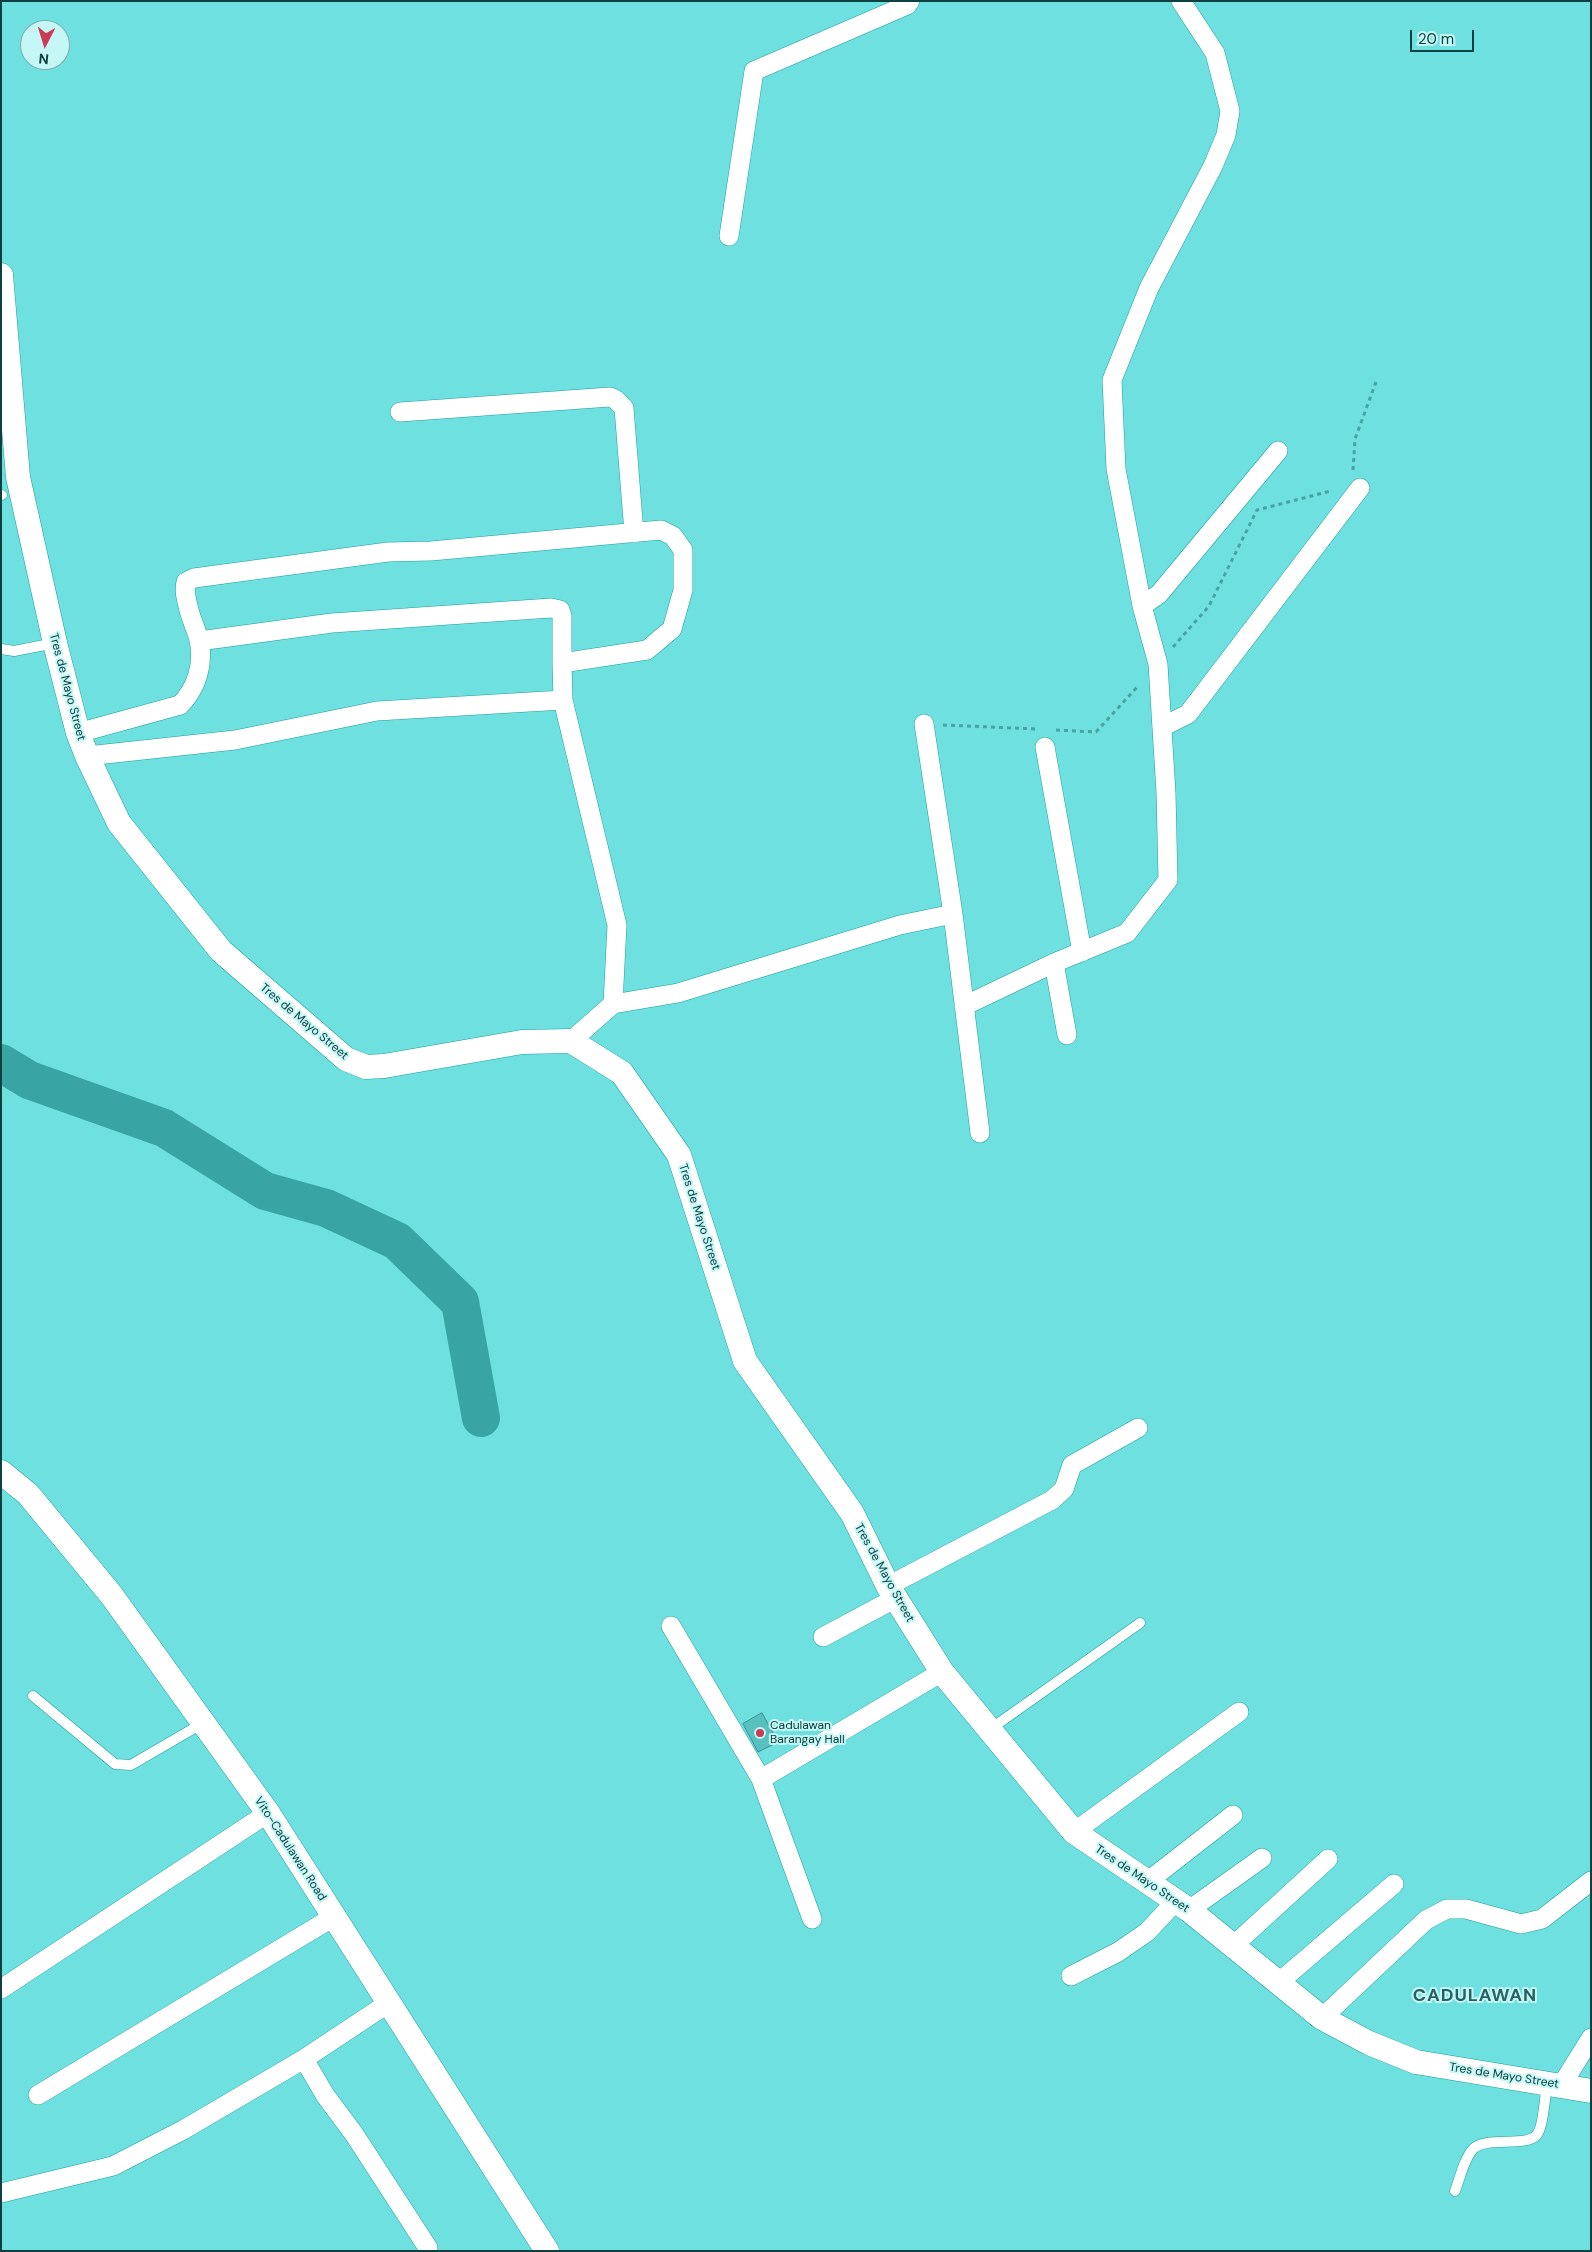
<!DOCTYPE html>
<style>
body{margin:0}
#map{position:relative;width:1592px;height:2252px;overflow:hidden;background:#6ee0df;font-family:"DM Sans",sans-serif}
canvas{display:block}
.frame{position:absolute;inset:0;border:2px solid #0d4141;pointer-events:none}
.north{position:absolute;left:20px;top:20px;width:50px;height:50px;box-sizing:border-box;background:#c4f7f6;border:1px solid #7baeae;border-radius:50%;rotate:185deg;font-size:14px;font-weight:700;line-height:20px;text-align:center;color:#0d4141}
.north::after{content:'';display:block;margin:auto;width:18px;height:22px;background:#cb3b56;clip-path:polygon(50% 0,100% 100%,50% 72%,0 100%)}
.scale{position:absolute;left:1410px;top:30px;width:64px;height:22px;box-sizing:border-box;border:2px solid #0d4141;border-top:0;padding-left:6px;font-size:15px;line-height:18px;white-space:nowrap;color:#0d4141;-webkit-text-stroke:4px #c4f7f6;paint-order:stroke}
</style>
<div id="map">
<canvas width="1592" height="2252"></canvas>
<div class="frame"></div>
<div class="north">N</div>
<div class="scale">20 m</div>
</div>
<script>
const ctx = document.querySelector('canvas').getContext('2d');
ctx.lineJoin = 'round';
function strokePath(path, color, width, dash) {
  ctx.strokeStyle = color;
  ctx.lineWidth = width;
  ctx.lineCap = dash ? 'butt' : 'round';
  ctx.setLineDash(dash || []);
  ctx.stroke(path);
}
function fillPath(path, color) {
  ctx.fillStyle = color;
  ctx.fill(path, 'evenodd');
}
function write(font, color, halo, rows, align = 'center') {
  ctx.font = font + ' "DM Sans",sans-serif';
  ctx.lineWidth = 4;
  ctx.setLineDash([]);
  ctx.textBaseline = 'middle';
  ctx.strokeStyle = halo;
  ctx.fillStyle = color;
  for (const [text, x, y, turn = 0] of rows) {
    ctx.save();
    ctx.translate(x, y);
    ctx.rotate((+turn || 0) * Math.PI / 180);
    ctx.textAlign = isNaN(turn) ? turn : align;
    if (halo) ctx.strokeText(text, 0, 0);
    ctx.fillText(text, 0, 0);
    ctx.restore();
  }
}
const river = new Path2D(`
 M1 1063 29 1080 164 1128 265 1191 326 1208 397 1241 460 1302 481 1418`);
const building = new Path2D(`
 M762 1713 778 1742 758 1752 743 1724Z`);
const path = new Path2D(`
 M1353 470 1355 439 1376 382
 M1173 647 1209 606 1257 510 1331 491
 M943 725 1037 729
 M1056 730 1096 732 1139 685`);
const service = new Path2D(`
 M1 495H2
 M1 649 14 651 55 643
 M33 1696 115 1764 131 1765 203 1723
 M989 1730 1140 1623
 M1455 2191C1460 2178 1464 2159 1473 2149 1487 2135 1529 2149 1538 2133 1544 2123 1545 2095 1547 2083`);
const minor = new Path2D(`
 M729 236 754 71 907 5 910 1
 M400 412 610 397 615 399 624 408 634 533
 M1142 606 1159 594 1278 451
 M199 641 332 623 551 608 560 610 562 616V663
 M924 724 953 914 980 1133
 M1162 727 1188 714 1360 488
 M78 733 180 705C197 688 204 664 199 640 196 628 190 617 188 606 186 598 184 590 186 582L194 578 388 552 431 551 661 530 673 536 683 550V590L672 629 647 650 562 663 563 700 617 925 613 1004
 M1045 747 1082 952
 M87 756 235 740 377 711 563 700
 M1054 963 1067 1035
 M964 1006 1054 963 1127 933 1168 880 1166 793 1158 664 1142 606 1116 469 1112 380 1149 288 1213 166 1226 135 1230 111 1215 53 1181 1
 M571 1041 613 1004 678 993 900 925 953 914
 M888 1586 1052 1500 1064 1489 1072 1465 1138 1428
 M671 1626 761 1779 812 1919
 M823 1637 896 1598
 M761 1779 942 1672
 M1074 1832 1239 1712
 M1147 1882 1233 1815
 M1189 1910 1262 1858
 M1233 1946 1328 1859
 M1071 1976 1118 1952 1147 1932 1176 1901
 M1278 1983 1394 1884
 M1 1989 268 1813
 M1322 2018 1426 1920 1447 1909H1466L1521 1924 1542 1919 1591 1881
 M304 2059 325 2095 354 2134 428 2248
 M1561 2086 1591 2038
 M38 2095 335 1916
 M1 2193 113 2166 183 2130 304 2059 390 2002`);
const tertiary = new Path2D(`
 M1 275 18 477 55 643 78 733 87 756 119 823 221 951 346 1059 366 1067 384 1066 522 1042 571 1041 622 1073 679 1155 745 1361 852 1513 888 1586 942 1672 1074 1832 1189 1910 1322 2018 1369 2043 1416 2062 1591 2091
 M1 1472 28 1494 112 1596 268 1813 547 2251`);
const markers = [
 [760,1733,5,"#cb3b56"]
];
const streetNames = [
 ["Tres de Mayo Street",67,687,75],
 ["Tres de Mayo Street",304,1022,40],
 ["Tres de Mayo Street",699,1217,72],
 ["Tres de Mayo Street",884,1573,61],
 ["Vito-Cadulawan Road",290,1849,57],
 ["Tres de Mayo Street",1142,1879,34],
 ["Tres de Mayo Street",1504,2076,9]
];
const poiNames = [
 ["Cadulawan",770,1726],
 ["Barangay Hall",770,1740]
];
const districtNames = [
 ["CADULAWAN",1475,1996]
];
strokePath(river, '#38a5a4', 38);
fillPath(building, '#58c1c0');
strokePath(building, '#368f8e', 1);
strokePath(service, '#1b9f9f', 11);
strokePath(minor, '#1b9f9f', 20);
strokePath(tertiary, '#1b9f9f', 25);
strokePath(path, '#49a3a3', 3, [4, 4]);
strokePath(service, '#fff', 10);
strokePath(minor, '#fff', 19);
strokePath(tertiary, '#fff', 24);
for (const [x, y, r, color] of markers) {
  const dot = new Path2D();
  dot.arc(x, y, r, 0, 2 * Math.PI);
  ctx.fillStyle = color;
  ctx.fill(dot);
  strokePath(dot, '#c4f7f6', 2);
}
write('12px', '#0d4141', '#c4f7f6', streetNames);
write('12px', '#0d4141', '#c4f7f6', poiNames, 'left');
ctx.letterSpacing = '1px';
write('bold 18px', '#256362', '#c4f7f6', districtNames);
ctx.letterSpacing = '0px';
</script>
